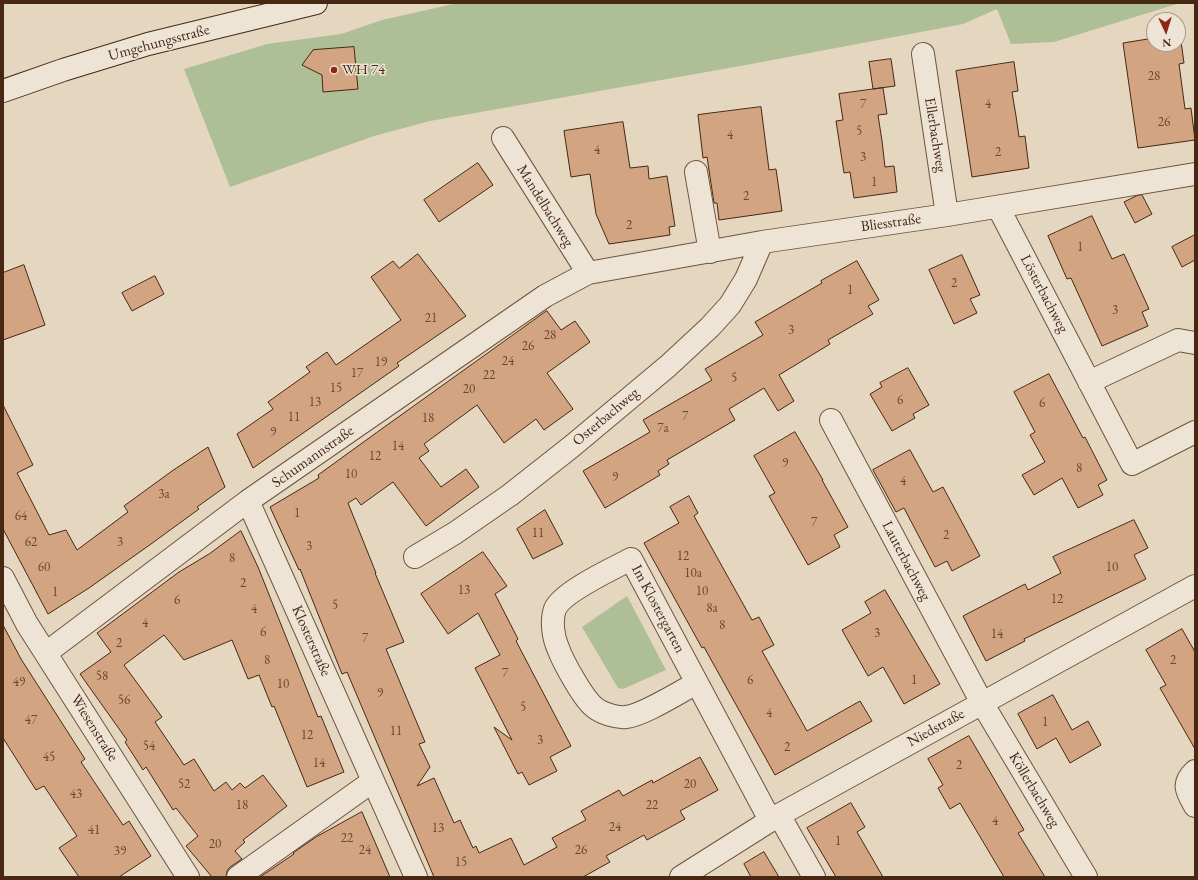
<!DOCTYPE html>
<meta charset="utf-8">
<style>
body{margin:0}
#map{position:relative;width:1198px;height:880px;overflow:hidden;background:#e5d6bf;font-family:"EB Garamond",serif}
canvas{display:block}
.frame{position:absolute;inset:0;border:4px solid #472813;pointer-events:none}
.north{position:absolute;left:1146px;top:12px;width:40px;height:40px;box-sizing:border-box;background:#eee4d5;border:1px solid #ab9987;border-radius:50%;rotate:176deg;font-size:11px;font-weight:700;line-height:16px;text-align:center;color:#472813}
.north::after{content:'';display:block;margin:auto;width:14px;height:18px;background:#8f2418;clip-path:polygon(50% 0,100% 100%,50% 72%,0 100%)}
</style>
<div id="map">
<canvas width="1198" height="880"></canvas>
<div class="frame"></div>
<div class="north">N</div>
</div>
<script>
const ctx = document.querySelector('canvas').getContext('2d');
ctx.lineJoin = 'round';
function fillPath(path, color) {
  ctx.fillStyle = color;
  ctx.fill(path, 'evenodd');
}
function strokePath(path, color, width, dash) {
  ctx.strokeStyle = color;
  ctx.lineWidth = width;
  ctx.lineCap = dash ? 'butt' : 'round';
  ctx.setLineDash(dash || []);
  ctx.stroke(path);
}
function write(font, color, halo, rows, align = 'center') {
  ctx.font = font + ' "EB Garamond",serif';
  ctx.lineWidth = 3;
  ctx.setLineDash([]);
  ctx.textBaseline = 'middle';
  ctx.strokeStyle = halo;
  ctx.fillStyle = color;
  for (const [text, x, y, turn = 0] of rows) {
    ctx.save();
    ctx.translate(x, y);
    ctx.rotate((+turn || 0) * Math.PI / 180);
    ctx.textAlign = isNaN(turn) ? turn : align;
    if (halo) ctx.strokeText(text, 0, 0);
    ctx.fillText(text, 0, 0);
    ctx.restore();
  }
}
const green = new Path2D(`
 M458 3H1180L1054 42 1011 44 997 9 963 24 746 65 430 121 374 136 230 187 184 69 267 44 341 34 382 20Z
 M627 596 666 670 623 689 618 688 582 627Z`);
const building = new Path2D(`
 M1178 34H1180L1184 63 1179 64 1185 109 1191 108 1195 140 1138 148 1123 43 1154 38V44H1178Z
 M354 47 358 89 323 92 322 75 302 65 313 50Z
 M891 59 895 86 873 89 869 62Z
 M1014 62 1018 91 1012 92 1016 116 1019 137 1025 136 1029 168 972 177 956 71Z
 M883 88 887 114 878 115 882 141 885 167 894 166 897 192 854 198 850 172 844 173 836 121 843 120 839 94Z
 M761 107 769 170 776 169 782 211 719 220 717 203H714L707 157 703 158 698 115Z
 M623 122 630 168 648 166 649 179 667 176 675 226 669 227 670 235 609 244 596 214 590 174 571 177 564 131Z
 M478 163 493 185 439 222 424 200Z
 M1142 195 1152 214 1135 223 1124 202 1136 196Z
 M1092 216 1112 259 1124 254 1149 309 1142 312 1148 326 1102 346 1071 278 1067 279 1048 236Z
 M1195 235V260L1182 267 1172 247Z
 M418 254 466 316 397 363 399 366 253 468 237 434 273 409 268 402 310 372 306 367 327 352 336 365 401 320 371 277 393 261 399 268Z
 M962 255 980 295 970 299 977 313 954 324 929 270Z
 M857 261 879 300 868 306 873 314 828 340 830 344 779 375 794 401 778 411 764 388 729 409 735 420 667 460 669 464 658 471 660 475 605 508 583 471 650 432 643 420 712 380 705 369 763 335 755 322 822 283 821 281Z
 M24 265 45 325 3 340V273Z
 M155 276 164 294 132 311 122 293Z
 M547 311 561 330 575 321 590 342 547 373 573 409 544 430 536 419 504 443 477 405 424 444 429 451 419 458 441 487 466 469 479 487 426 526 393 482 361 505 356 498 348 503 376 573H375L404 642 386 649 425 742 419 744 430 767 417 786 434 778 454 823 460 820 473 848 476 846 479 853 511 838 524 865 557 847 552 838 586 820 581 811 619 790 623 796 652 780 653 783 700 757 718 790 680 811 685 819 647 840 644 835 606 856 610 862 583 877H434L347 672 342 674 300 569 299 570 270 507 319 478 318 475 376 433Z
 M908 368 929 405 913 414 915 418 892 431 870 394 882 387 880 383Z
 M1049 374 1083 438 1085 437 1107 480 1098 485 1103 495 1078 508 1062 478 1034 495 1022 475 1045 462 1030 435 1035 432 1014 392Z
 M3 405 33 465 17 473 49 535 66 530 77 550 128 512 124 506 172 471 208 447 225 487 197 507 199 509 151 544 89 588 48 614 3 529Z
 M795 432 823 480H822L848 527 834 535 840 547 808 565 769 496 775 493 754 456Z
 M910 450 933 492 943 487 980 556 952 571 947 561 935 567 904 508 896 512 873 470Z
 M689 496 698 513 694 516 752 620 759 617 774 645 762 651 807 731 860 701 872 721 775 775 704 647 702 648 644 543 679 523 670 507Z
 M545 510 563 544 533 559 517 529Z
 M1134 520 1148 548 1134 555 1146 579 1024 639 1025 641 986 661 963 616 1025 584 1028 590 1061 573 1053 557Z
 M241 531 258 567 318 717 321 716 344 772 307 787 274 706 272 707 259 675 248 679 232 640 184 660 164 635 124 665 162 717 155 722 184 765 194 759 214 791 226 782 232 790 240 783 245 788 263 775 287 806 243 840 245 842 235 851 242 859 230 867 227 871 226 877H212L186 846 198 836 176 808 173 810 146 767 143 770 125 742 127 740 80 674 111 652 97 633 179 572 209 554Z
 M483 552 507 586 495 594 518 639 516 641 571 746 550 757 557 771 529 785 522 772 518 774 494 727 512 740 475 668 500 655 478 613 448 634 421 594Z
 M885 590 940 684 904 704 883 667 868 676 842 630 871 613 865 602Z
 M3 625 21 659 85 759 81 762 123 825 129 821 151 856 119 877H79L59 848 77 836 44 786 36 790 3 738Z
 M1182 629 1195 652V749L1160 688 1166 685 1146 650Z
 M1053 695 1072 730 1088 721 1101 745 1070 763 1056 738 1037 749 1018 714Z
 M969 736 1024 830 1018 833 1045 877H1004L960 803 950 809 938 788 943 785 928 759Z
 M851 803 865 827 857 832 883 877H836L807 828Z
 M362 812 390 877H260L294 854 293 853 316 837Z
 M764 852 779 877H751L744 864Z`);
const street = new Path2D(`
 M923 54 947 215
 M503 138 588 273
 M696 172 710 252
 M998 207 1132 464 1195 432
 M1089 382 1178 340 1195 343
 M831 420 982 703 1086 877
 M248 501 416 877
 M415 557 455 533 510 495 571 447 668 366 710 327 730 305 746 279 762 242
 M3 578 27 624 188 877
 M46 653 248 501 545 296 588 273 762 242 947 215 1195 174
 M697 683C679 692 644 715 626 717 616 718 601 713 594 707 583 698 563 662 558 648 553 637 551 620 555 609 562 592 614 568 631 559L770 820
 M1195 771C1181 784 1187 792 1195 806
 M779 815 814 877
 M238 877 373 781
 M681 877 779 815 1195 586`);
const secondary = new Path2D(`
 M3 91 63 70 148 44 316 3`);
const markers = [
 [334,70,4,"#8f2418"]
];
const numberNames = [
 ["28",1154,76],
 ["7",863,104],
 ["4",988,104],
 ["26",1164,122],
 ["5",859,131],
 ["4",730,135],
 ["4",597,150],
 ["2",998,152],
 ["3",863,157],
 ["1",874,182],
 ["2",746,196],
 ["2",629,225],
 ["1",1080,247],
 ["2",954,283],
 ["1",850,290],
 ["3",1115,310],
 ["21",431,318],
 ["3",791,330],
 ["28",550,335],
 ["26",528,346],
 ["24",508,361],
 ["19",381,362],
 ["17",357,373],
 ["22",489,375],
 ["5",734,378],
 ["15",336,388],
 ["20",469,389],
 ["6",900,400],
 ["13",315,402],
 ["6",1042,403],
 ["7",685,416],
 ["11",294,417],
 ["18",428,418],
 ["7a",663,428],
 ["9",273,432],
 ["14",398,446],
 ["12",375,456],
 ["9",785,463],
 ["8",1079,468],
 ["10",351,474],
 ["9",615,477],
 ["4",903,481],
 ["3a",164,494],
 ["1",297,513],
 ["64",21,516],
 ["7",814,522],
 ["11",538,533],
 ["2",946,535],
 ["62",31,542],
 ["3",120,542],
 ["3",309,546],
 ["12",683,556],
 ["8",232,558],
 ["60",44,567],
 ["10",1112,567],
 ["10a",693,573],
 ["2",243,583],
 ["13",464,590],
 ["10",702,591],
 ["1",55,592],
 ["12",1057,599],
 ["6",177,600],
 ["5",335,605],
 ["8a",712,608],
 ["4",254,609],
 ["4",145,623],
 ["8",722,625],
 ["6",263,632],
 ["3",877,633],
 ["14",997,634],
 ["7",365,638],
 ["2",119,643],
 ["8",267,660],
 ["2",1173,660],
 ["7",505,673],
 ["58",102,676],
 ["6",750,680],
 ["1",914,680],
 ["49",19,682],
 ["10",283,684],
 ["9",380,693],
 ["56",124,700],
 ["5",523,707],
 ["4",769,713],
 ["47",31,720],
 ["1",1045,722],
 ["11",396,731],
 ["12",307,735],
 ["3",540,740],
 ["54",149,746],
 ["2",787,747],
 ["45",49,757],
 ["14",319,763],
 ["2",959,765],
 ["52",184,784],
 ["20",690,784],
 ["43",76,794],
 ["18",242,805],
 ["22",652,805],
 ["4",995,821],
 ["24",615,827],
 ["13",438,828],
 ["41",94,830],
 ["22",347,838],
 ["1",838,841],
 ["20",215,844],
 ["24",365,850],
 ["26",581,850],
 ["39",120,851],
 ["15",461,862]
];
const streetNames = [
 ["Umgehungsstraße",159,43,-15],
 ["Ellerbachweg",935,135,81],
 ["Mandelbachweg",545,206,58],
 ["Bliesstraße",891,223,-8],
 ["Lösterbachweg",1044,294,62],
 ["Osterbachweg",606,417,-40],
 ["Schumannstraße",313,457,-35],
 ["Lauterbachweg",906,561,62],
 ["Im Klostergarten",658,609,62],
 ["Klosterstraße",311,641,66],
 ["Wiesenstraße",94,728,58],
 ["Niedstraße",936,728,-29],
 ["Köllerbachweg",1034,790,59]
];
const poiNames = [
 ["WH 74",342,70]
];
fillPath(green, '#aebf97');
fillPath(building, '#d2a481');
strokePath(building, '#472813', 1);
strokePath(street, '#6e543e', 24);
strokePath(secondary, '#472813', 24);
strokePath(street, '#eee4d5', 22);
strokePath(secondary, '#eee4d5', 22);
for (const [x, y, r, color] of markers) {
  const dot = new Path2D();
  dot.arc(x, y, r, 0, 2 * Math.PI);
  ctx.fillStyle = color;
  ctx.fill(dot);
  strokePath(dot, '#eee4d5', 1.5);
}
write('13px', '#6a472e', null, numberNames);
write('15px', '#472813', '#eee4d5', streetNames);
write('15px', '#472813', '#eee4d5', poiNames, 'left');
</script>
